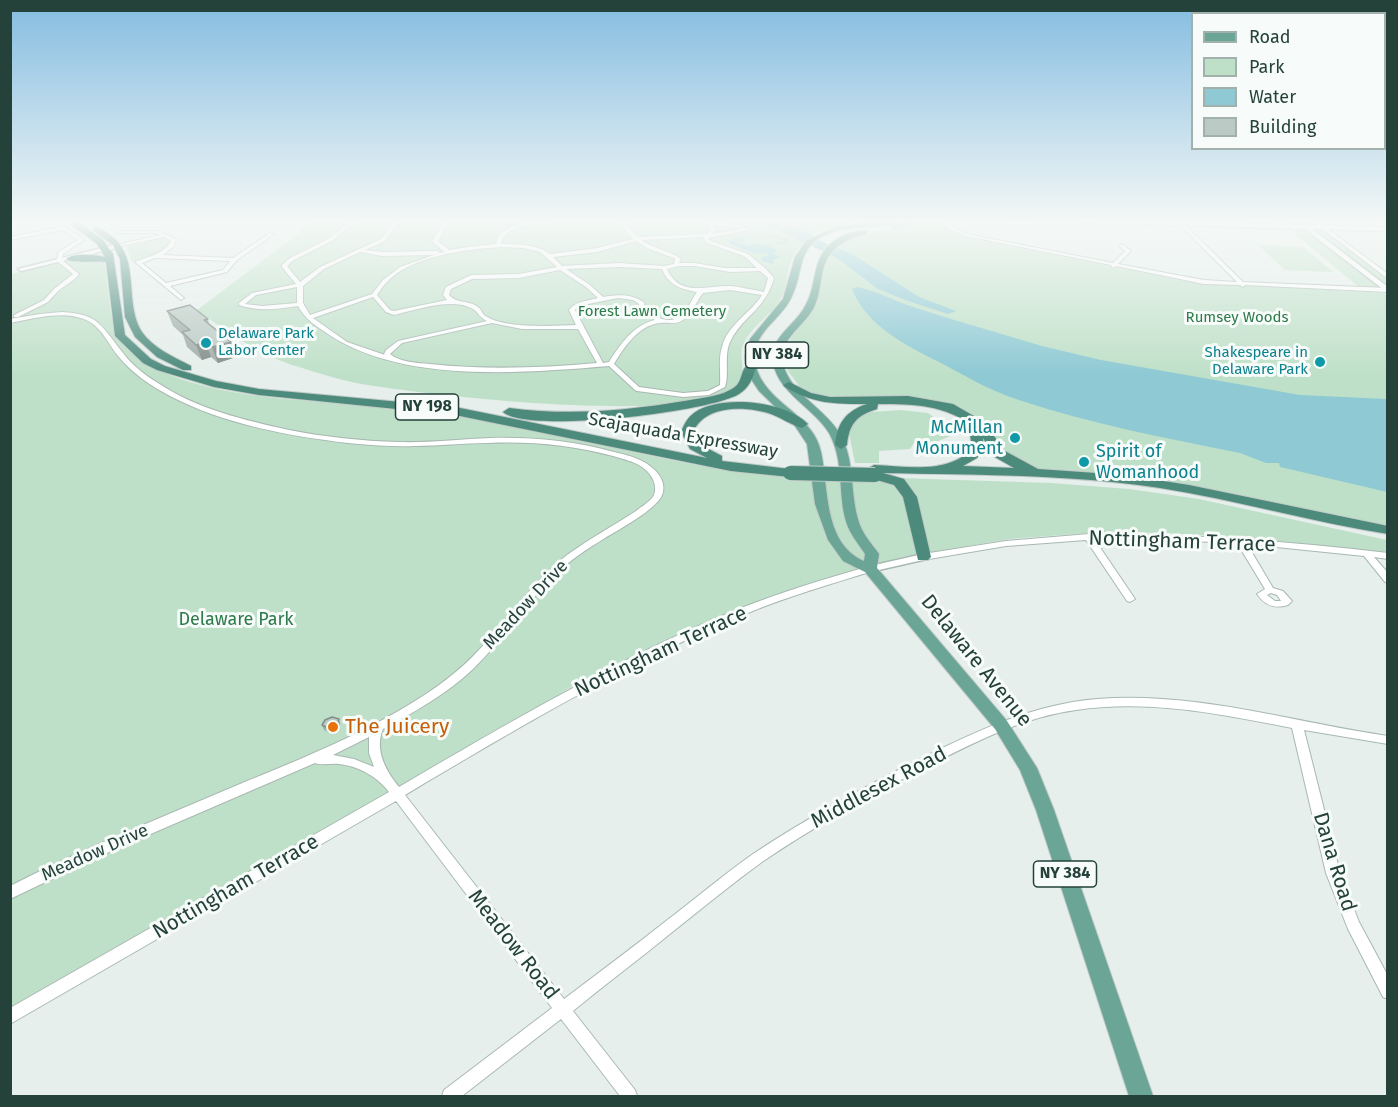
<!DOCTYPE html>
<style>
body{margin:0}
#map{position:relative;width:1398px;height:1107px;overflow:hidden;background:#e6efeb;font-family:"Fira Sans",sans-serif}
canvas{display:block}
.frame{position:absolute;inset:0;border:12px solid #24423a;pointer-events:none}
.legend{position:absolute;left:1191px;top:12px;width:195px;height:138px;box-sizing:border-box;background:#f7fbf9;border:2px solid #a3b1ad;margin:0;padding:8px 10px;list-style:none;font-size:18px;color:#24423a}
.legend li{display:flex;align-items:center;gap:12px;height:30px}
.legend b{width:30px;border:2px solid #a3b1ad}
</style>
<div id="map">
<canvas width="1398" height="1107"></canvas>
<div class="frame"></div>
<ul class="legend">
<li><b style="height:8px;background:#6aa596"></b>Road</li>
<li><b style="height:16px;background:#bfe0c8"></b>Park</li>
<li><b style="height:16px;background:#8ec9d4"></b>Water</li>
<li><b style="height:16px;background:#bbcac4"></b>Building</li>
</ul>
</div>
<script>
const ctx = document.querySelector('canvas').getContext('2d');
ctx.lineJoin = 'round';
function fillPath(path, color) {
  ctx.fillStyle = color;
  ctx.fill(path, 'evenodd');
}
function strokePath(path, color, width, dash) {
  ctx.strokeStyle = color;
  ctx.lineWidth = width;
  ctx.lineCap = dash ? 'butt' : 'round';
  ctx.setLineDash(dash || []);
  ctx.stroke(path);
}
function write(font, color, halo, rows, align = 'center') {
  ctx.font = font + ' "Fira Sans",sans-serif';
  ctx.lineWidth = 6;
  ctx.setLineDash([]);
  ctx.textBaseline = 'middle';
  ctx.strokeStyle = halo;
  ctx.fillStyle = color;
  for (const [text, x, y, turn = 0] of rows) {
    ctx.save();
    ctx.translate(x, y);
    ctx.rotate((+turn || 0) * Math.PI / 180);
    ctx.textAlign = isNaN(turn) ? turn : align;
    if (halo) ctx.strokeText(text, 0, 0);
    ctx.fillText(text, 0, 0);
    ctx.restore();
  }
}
const green = new Path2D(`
 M311 220H886C852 225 812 221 793 257 786 270 788 287 780 300 770 316 750 328 743 345 738 359 748 373 738 385 699 428 416 394 356 383 337 379 318 373 299 367 263 357 227 332 197 310L301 232 297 231Z
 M926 220 942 222 949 230 966 237 1184 281 1384 293 1388 296 1387 527 1202 488 1037 469 1013 460 954 408 823 399 802 390 788 371 785 360 786 348 792 336 817 303 824 264 833 250 843 242 862 234Z
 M1283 220H1311L1387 279V289L1360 288 1290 230H1294Z
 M160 238H169L170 244 162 252 132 262 126 247Z
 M1258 245 1303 247 1333 272 1285 270Z
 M82 258 104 260C107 268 106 275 107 283 111 308 110 335 132 353 200 410 361 398 449 413 548 430 646 459 746 473L1051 483 1129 489 1199 499 1387 540V553L1239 538 1167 533H1087L1010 539 902 557 832 577 741 609 585 679 11 1010V274Z
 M901 410 928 413 935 418 963 428V434L953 435 931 444 914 443 910 449 879 451V463H855L849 434 856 417 872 412Z`);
const water = new Path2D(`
 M757 220H778L804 231 829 245 852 254 919 297 956 311 948 314 908 301 878 289 837 258Z
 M738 237 746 238 743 241 735 242 749 246 753 243 775 248 777 252 773 254 780 257 772 260 774 264 762 261V257L768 256 767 253H753L728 243 729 240Z
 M857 287 873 291 907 305 951 319 1042 346 1101 360 1300 395 1387 399V492L1289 469 1280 467 1279 463H1266L1240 453C1166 438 1090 424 1019 400 990 391 964 375 937 361 905 345 866 325 852 289Z`);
const stream = new Path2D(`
 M758 221 754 223 764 233 789 241 777 244
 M767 246 771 245`);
const minor = new Path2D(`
 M51 220H57L84 240 63 254 62 260 79 274 76 278 58 291 48 302 18 317H14V315L44 300 54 289 73 274 57 261 58 252 78 240 63 230 10 240V237L60 227Z
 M94 220H100L118 231H157L176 239 174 246 163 255 233 258 270 233 274 234 237 260 227 272 170 286 183 297 184 298 181 300 135 262C148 256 164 255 171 241L164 237 116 247V245L160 235 156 233H117ZM155 258H157L230 261 223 270 166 283 142 263Z
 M352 220H357L332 241 294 260 287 266 300 282 320 267 381 239 395 220H400L385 241 365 250 382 252 437 251 440 253 444 252 432 241 443 224 441 220H446L447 224 438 241 449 250 476 246 496 244C500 215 568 220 589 220 569 226 507 216 501 244 517 244 537 244 550 254L597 248 633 239 622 226V220H626V226L638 237 707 234 711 229 705 220 740 225 749 230 708 238 711 241 748 254 765 268 774 278C765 310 744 315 731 340 723 355 730 372 725 387L709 395 683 397 637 391 635 390 609 366C523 373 402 384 328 334 316 326 305 319 298 306 278 309 259 312 239 305V303L252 293 296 284 282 267V265L290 258 328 239ZM713 225 739 227 742 229 711 234 716 229ZM703 237 707 243 744 256 757 268H725L694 263H679L681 259C669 250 653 249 641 240ZM636 241 649 249 674 258 675 259 674 264 664 266 619 263 562 266 553 257 597 252ZM502 247 524 248 540 252 557 267 519 274 471 275 446 287 443 295 447 300 394 311 390 310 377 295C380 291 382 287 386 283 410 256 467 249 502 247ZM360 252 382 256 434 255 400 267 383 280 372 294 310 315 303 303V286L324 269ZM679 266H694L730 272 760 271 768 278 764 292C753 290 741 287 731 286 707 285 680 298 667 269ZM619 267 662 269C669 286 681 289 697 292 688 305 683 325 662 319 656 317 650 312 645 308L644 302C631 294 618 294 603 297L590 285 566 269ZM560 270 586 287 598 298C587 301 576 301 569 310L576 325C554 326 502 329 484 315 482 313 481 309 478 307 469 300 457 304 449 295L451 289 472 279 519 278ZM297 287V303L262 306 245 304 256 295ZM730 290 762 295C751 313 727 325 722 347 718 359 721 373 720 385L708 391 683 393 639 387 614 364C624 347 639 325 660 323 668 322 676 325 683 320 693 314 696 301 703 293ZM373 297 386 312 394 315C416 310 452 297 473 309 478 312 479 317 487 321L398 341 386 350 384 354 385 355 347 342 313 318ZM618 298 633 300 639 304 640 310 655 320C633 325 620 345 609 362L603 363 575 310 578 306ZM492 323 522 329H578L597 363C541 368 486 370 430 364 418 363 399 362 390 354L402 343Z
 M941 220H946L952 227 967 234 1113 263 1125 251 1119 246 1122 244 1131 251 1118 264 1204 280 1237 282 1175 220H1180L1243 282 1387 288 1388 292 1245 285 1243 287 1240 285 1204 284 1116 266 1113 268 1111 265 966 236 948 229Z
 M1280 220H1285L1292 227 1288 228Z
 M1311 220H1316L1388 274V279Z
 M62 312C100 314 101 326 123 353 132 365 145 375 158 383 197 409 244 420 289 430 325 437 361 441 398 442 429 443 460 439 491 438 532 437 574 441 614 452 631 456 648 460 659 475 663 481 665 488 662 495 657 509 618 530 605 538 587 549 570 560 555 575 525 604 503 640 473 669 447 694 414 712 383 729 374 750 386 771 399 787 510 722 622 656 741 608 782 592 824 579 867 567H873L875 569 873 571C831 584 789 596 748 613 628 662 516 729 405 795L564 999C598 973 632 948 666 921 695 899 723 875 753 854 807 818 866 786 924 757 979 730 1035 704 1097 699 1195 691 1292 722 1388 736V744L1304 730 1340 873 1359 922 1388 976V999L1383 997 1348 929 1326 873 1292 728C1221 714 1148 699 1076 710 1024 717 977 741 932 764 874 793 816 825 762 862 733 883 705 906 676 929 642 957 607 983 573 1011L635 1090 637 1096H620L561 1019 462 1096H442L444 1090 552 1008 396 801 10 1024V1008L389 792C378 777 358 766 339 764 331 763 322 766 315 763L102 855 10 899V886C85 848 163 817 240 784 304 758 368 732 426 694 444 682 462 668 477 652 508 620 532 582 567 555 589 539 613 526 636 511 641 507 649 502 653 497 657 490 655 482 651 476 643 463 626 460 613 456 572 445 530 441 488 443 464 443 439 446 415 446 392 447 370 445 348 443 288 436 224 424 170 396 151 386 132 373 118 356 109 345 103 330 90 322 67 309 35 318 10 323V319L40 314ZM369 737V753L374 767 354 759 333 755Z
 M1089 534C1189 534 1288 541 1388 553V559L1374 557 1388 573V583L1385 582 1364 556 1247 544 1273 588 1283 591 1292 601 1288 605C1275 609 1265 606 1257 594L1265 589 1237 543 1165 540H1095L1135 599 1130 602 1127 601 1086 540 1006 546 923 560 918 557 923 554 1006 541ZM1271 593 1277 595 1281 601H1275L1267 595Z`);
const tertiary = new Path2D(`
 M1006 220H1092L1388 227V231L1312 229 1388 287V293L1305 229Z
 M118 244 121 246 120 247 21 271 18 269Z
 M923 554 928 557 927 559 870 572 865 569 866 567Z`);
const primary = new Path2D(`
 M883 220H905C882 232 848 222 821 237 797 251 803 274 792 296 784 316 761 327 756 348 753 358 756 370 761 379 777 407 814 418 821 452 829 488 823 543 864 561L865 554C858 543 848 532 845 518 838 490 844 460 829 433 814 408 778 393 773 362 769 338 794 326 804 308 820 283 808 255 840 237 848 233 858 230 867 230V234C853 237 840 242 831 253 818 269 823 292 813 309 803 327 778 340 783 363 789 393 825 408 840 434 855 460 850 491 858 519 861 532 871 543 879 554L877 568 1007 721 1037 768 1054 810 1153 1096H1129L1036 810 1020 770 995 729 865 572 843 561 828 540 815 504 807 444 795 426 759 391 751 379 745 357 750 339 783 299 795 257 806 241 835 227Z
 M912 220H925L895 229 891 227Z`);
const trunk = new Path2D(`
 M65 220H75L103 240 113 254 125 335 151 359 165 366 216 381 259 389 455 407 707 458 690 449 681 432C684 425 687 418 694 413 720 394 786 401 808 424L802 428C791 425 782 418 771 414 746 406 706 404 693 432L699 444 722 456V461L790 469 797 473 790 477 731 471 455 415 259 395 214 387 157 370 143 363 115 336 106 262C95 260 73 264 66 259 76 252 93 255 105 257L97 244Z
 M94 227C101 227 104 231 110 235 142 258 123 301 142 332 153 348 174 357 191 366V370H183L157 357 135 337 125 317 120 259 113 245 94 231Z
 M750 364 756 367C753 378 749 388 739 394 710 412 527 434 503 412L509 408C577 417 641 409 708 397 718 395 730 392 737 385 743 378 741 367 750 364Z
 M789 382 811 393 830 397 908 396 953 404 986 423 1003 450 1038 469 1125 475 1189 485 1388 526V534C1311 522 1237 500 1160 488 1068 474 976 475 883 473L904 479 917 497 931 557 928 560H918L903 497 894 485 870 478 868 475 871 472 867 469 874 465C905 466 949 475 972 448L970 434 957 421 960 418C935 404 906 404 878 404L877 409C857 415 849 424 847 445L841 449 835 445C837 423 846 411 867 404 834 404 814 404 785 387L783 385ZM983 438 993 456 1014 468 963 466 977 458 984 448Z`);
const trunkBridge = new Path2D(`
 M790 473 875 475`);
const wall = new Path2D(`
 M167 311 208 319 209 325 236 357 218 363 211 357 202 360 187 347 183 335 173 326Z
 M340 724 339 730 330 733 324 730 322 725Z`);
const shadedWall = new Path2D(`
 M206 342 211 357 202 360 196 345Z
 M231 342 236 357 218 363 212 347Z
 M339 719 340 724 339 730 330 733 328 728Z`);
const building = new Path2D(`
 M190 305 208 319 204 320 231 342 212 347 206 342 196 345 182 332 190 330 167 311Z
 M332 717 339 719 337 725 328 728 322 725 325 720Z`);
const markers = [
 [206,343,6,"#0f9aa8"],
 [1320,362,6,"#0f9aa8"],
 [1015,438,6,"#0f9aa8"],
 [1084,462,6,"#0f9aa8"],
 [333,727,6,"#e8710a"]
];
const farParknames = [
 ["Forest Lawn Cemetery",652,312],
 ["Rumsey Woods",1237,318]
];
const farCulturenames = [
 ["Delaware Park",218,334],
 ["Labor Center",218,351],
 ["Shakespeare in",1308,353,"right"],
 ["Delaware Park",1308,370,"right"]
];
const shields = [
 [777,355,63],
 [427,407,63],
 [1065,874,63]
];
const shieldNames = [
 ["NY 384",777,355],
 ["NY 198",427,407],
 ["NY 384",1065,874]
];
const cultureNames = [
 ["McMillan",1003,428],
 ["Monument",1003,449],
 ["Spirit of",1096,452,"left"],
 ["Womanhood",1096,473,"left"]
];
const streetNames = [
 ["Scajaquada Expressway",683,436,10],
 ["Meadow Drive",526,605,-47],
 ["Meadow Drive",95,853,-24]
];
const parkNames = [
 ["Delaware Park",236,620]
];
const nearStreetnames = [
 ["Nottingham Terrace",1182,542,2],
 ["Nottingham Terrace",661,652,-25],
 ["Delaware Avenue",976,661,51],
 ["Middlesex Road",879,788,-28],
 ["Dana Road",1334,862,73],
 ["Nottingham Terrace",236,887,-30],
 ["Meadow Road",513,945,52]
];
const nearFoodnames = [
 ["The Juicery",345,727]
];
fillPath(green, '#bfe0c8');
fillPath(water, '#8ec9d4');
strokePath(stream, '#8ec9d4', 1.5);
strokePath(minor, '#a8b8b2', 2);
strokePath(tertiary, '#a8b8b2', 3);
strokePath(primary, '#c2cac8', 2);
strokePath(trunk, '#c2cac8', 2);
fillPath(minor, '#fff');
fillPath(tertiary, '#fff');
fillPath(primary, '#6aa596');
fillPath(trunk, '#4c8a7c');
strokePath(trunkBridge, '#c2cac8', 16, []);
strokePath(trunkBridge, '#4c8a7c', 14);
fillPath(wall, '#a1aea9');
fillPath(shadedWall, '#838d89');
fillPath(building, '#bbcac4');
strokePath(building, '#838d89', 1.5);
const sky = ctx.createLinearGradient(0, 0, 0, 375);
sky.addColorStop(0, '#84bce0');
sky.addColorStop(0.59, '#f4f8f6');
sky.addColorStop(1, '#f4f8f600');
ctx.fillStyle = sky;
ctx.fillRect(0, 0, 1398, 375);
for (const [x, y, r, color] of markers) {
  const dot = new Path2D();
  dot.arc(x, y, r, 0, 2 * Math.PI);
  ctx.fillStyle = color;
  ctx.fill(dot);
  strokePath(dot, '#f7fbf9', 2);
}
write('15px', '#2d7a4b', '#f7fbf9', farParknames);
write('15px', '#0d838f', '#f7fbf9', farCulturenames, 'left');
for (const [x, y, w] of shields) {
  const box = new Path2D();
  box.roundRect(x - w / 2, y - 13, w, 26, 4.5);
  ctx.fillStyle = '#f7fbf9';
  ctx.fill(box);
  strokePath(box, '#24423a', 1.5);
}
write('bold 16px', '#24423a', null, shieldNames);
write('18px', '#0d838f', '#f7fbf9', cultureNames, 'right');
write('18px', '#24423a', '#f7fbf9', streetNames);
write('18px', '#2d7a4b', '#f7fbf9', parkNames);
write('21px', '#24423a', '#f7fbf9', nearStreetnames);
write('21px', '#c56008', '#f7fbf9', nearFoodnames, 'left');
</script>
